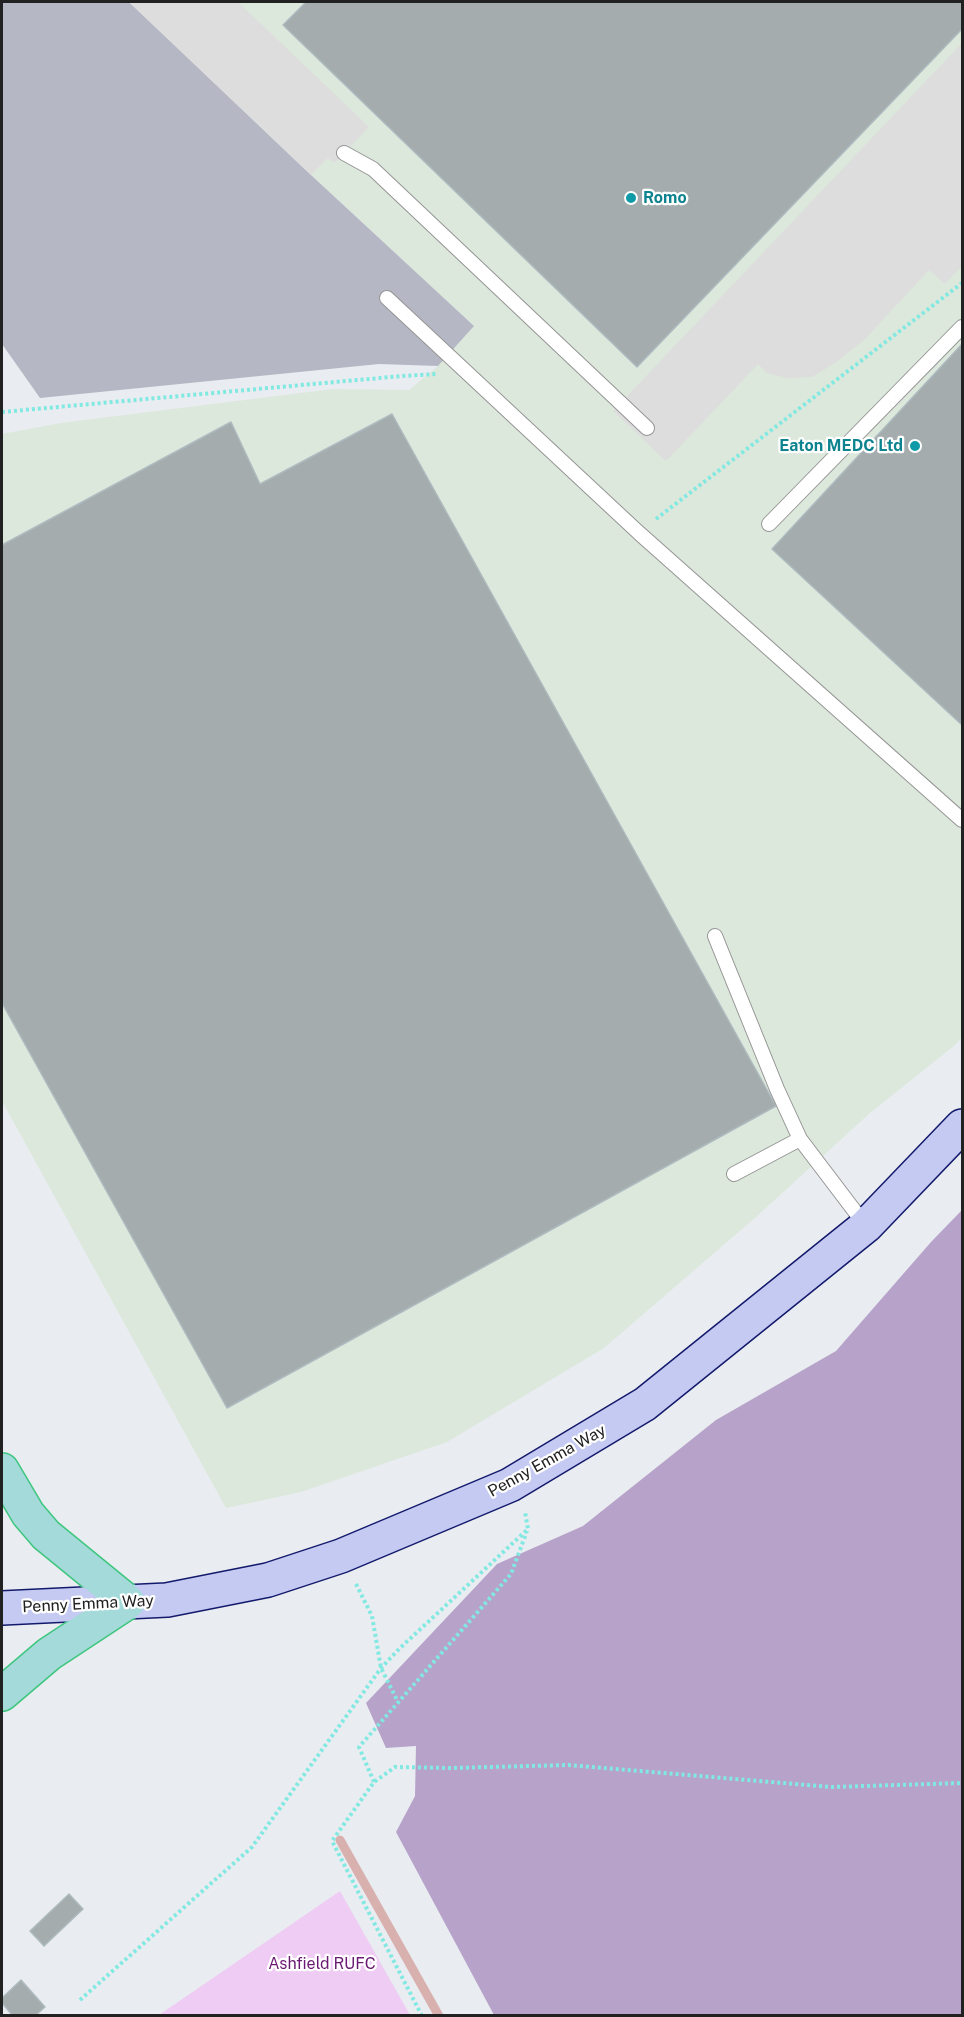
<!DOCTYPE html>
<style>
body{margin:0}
#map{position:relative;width:964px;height:2017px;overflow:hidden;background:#e9ecf0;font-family:"Public Sans",sans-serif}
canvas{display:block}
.frame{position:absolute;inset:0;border:3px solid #212121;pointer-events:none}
</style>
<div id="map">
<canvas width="964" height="2017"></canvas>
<div class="frame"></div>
</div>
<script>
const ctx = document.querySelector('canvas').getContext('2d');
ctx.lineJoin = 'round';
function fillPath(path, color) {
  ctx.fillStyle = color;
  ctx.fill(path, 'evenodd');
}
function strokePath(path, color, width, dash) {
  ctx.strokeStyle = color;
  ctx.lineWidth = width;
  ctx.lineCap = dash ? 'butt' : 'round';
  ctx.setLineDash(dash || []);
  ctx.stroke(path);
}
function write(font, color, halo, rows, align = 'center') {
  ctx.font = font + ' "Public Sans",sans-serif';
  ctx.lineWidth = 4.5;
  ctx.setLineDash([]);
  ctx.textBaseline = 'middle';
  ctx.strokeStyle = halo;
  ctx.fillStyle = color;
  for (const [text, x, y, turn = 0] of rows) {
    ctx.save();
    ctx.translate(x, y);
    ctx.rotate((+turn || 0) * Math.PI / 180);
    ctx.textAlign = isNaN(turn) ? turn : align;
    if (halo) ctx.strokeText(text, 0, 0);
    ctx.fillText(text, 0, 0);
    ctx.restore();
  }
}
const industrial = new Path2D(`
 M129 2H962V1037L955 1045 870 1113 756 1217 604 1348 447 1442 301 1492 226 1508 2 1101V434L61 423 333 389 409 390 438 366 474 326 311 175Z`);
const construction = new Path2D(`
 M2 2H129L311 175 474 326 438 366 379 364 40 398 2 344Z`);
const forest = new Path2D(`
 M962 1210V2015H494L396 1832 415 1796 416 1746 386 1748 366 1703 497 1564 583 1526 716 1420 836 1351 931 1242Z`);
const park = new Path2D(`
 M340 1891 410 2015H159Z`);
const parking = new Path2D(`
 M129 2H238L369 127 334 163 328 158 311 175Z
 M962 43V266L945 284 929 270 864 340 835 363 812 377 786 378 767 373 758 364 666 461 613 411Z`);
const stream = new Path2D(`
 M340 1840 439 2016`);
const building = new Path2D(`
 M306 2H962V29L637 367 283 25Z
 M962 344V725L772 549Z
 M392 414 776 1106 227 1408 2 1003V545L231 422 260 484Z
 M69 1894 83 1909 44 1946 30 1931Z
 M21 1980 45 2007 35 2016H13L2 2003V1998Z`);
const path = new Path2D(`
 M2 412 402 376 437 374
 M656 519 962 283
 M356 1584 372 1616 381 1668 398 1702
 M374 1782 359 1747 511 1574 527 1531
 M80 2000 252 1847 381 1668 399 1649 528 1529 525 1512
 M422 2016 332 1841 374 1782 395 1767 452 1768 569 1765 832 1787 962 1783`);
const service = new Path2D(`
 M344 153 373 169 647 428
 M387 298 639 533 962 820
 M769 524 962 327
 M715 936 777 1089 800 1139 866 1226
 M734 1174 800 1139`);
const secondary = new Path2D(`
 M2 1608 167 1600 268 1580 341 1556 510 1485 645 1404 866 1226 962 1126`);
const trunk = new Path2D(`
 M2 1470 28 1514 46 1535 128 1602 49 1654 2 1694`);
const markers = [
 [631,198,6,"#0f9aa8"],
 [915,446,6,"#0f9aa8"]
];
const cultureNames = [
 ["Romo",643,198],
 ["Eaton MEDC Ltd",903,446,"right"]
];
const streetNames = [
 ["Penny Emma Way",547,1461,-29],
 ["Penny Emma Way",88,1604,-3]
];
const parkNames = [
 ["Ashfield RUFC",322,1964]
];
fillPath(industrial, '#dce8dc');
fillPath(construction, '#b5b8c4');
fillPath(forest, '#b7a3ca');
fillPath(park, '#efccf3');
fillPath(parking, '#ddd');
strokePath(stream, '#d8b1af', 9);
fillPath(building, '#a5acae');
strokePath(building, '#adbbc0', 1.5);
strokePath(service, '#959595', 16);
strokePath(secondary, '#131a6c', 36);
strokePath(trunk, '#3ec67e', 36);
strokePath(path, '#81e9e1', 4, [3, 3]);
strokePath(service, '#fff', 14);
strokePath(secondary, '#c4caf2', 33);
strokePath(trunk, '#a4dada', 33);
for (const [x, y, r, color] of markers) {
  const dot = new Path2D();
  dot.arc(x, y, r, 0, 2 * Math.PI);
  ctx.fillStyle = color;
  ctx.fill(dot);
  strokePath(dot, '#fff', 2);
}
write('bold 16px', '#0d838f', '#fff', cultureNames, 'left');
write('16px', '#212121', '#fff', streetNames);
write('16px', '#6a1a73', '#fff', parkNames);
</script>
